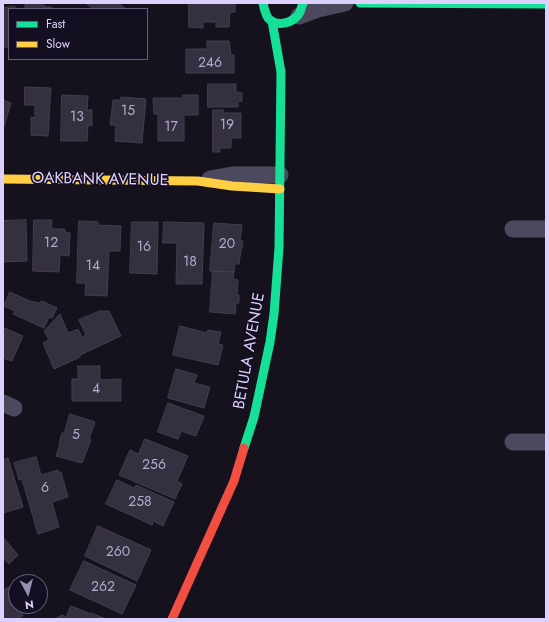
<!DOCTYPE html>
<style>
body{margin:0}
#map{position:relative;width:549px;height:622px;overflow:hidden;background:#15121d;font-family:Jost,sans-serif}
canvas{display:block}
.frame{position:absolute;inset:0;border:4px solid #dcd1fd;pointer-events:none}
.legend{position:absolute;left:8px;top:8px;width:140px;height:52px;box-sizing:border-box;background:#140e21;border:1px solid #645c79;margin:0;padding:5px 7px;list-style:none;font-size:12px;color:#dcd1fd}
.legend li{display:flex;align-items:center;gap:8px;height:20px}
.legend b{width:20px;border:1px solid #645c79}
.north{position:absolute;left:8px;top:574px;width:40px;height:40px;box-sizing:border-box;background:#140e21;border:1px solid #645c79;border-radius:50%;rotate:173deg;font-size:11px;font-weight:700;line-height:16px;text-align:center;color:#dcd1fd}
.north::after{content:'';display:block;margin:auto;width:14px;height:18px;background:#968eaf;clip-path:polygon(50% 0,100% 100%,50% 72%,0 100%)}
</style>
<div id="map">
<canvas width="549" height="622"></canvas>
<div class="frame"></div>
<ul class="legend">
<li><b style="height:5px;background:#16e098"></b>Fast</li>
<li><b style="height:5px;background:#ffcf43"></b>Slow</li>
</ul>
<div class="north">N</div>
</div>
<script>
const ctx = document.querySelector('canvas').getContext('2d');
ctx.lineJoin = 'round';
function fillPath(path, color) {
  ctx.fillStyle = color;
  ctx.fill(path, 'evenodd');
}
function strokePath(path, color, width, dash) {
  ctx.strokeStyle = color;
  ctx.lineWidth = width;
  ctx.lineCap = dash ? 'butt' : 'round';
  ctx.setLineDash(dash || []);
  ctx.stroke(path);
}
function write(font, color, halo, rows, align = 'center') {
  ctx.font = font + ' Jost,sans-serif';
  ctx.lineWidth = 3.5;
  ctx.setLineDash([]);
  ctx.textBaseline = 'middle';
  ctx.strokeStyle = halo;
  ctx.fillStyle = color;
  for (const [text, x, y, turn = 0] of rows) {
    ctx.save();
    ctx.translate(x, y);
    ctx.rotate((+turn || 0) * Math.PI / 180);
    ctx.textAlign = isNaN(turn) ? turn : align;
    if (halo) ctx.strokeText(text, 0, 0);
    ctx.fillText(text, 0, 0);
    ctx.restore();
  }
}
const building = new Path2D(`
 M88 3H118L126 9H91L92 8 87 4Z
 M189 3H235V12H230L229 27H216V22H203V28L189 27Z
 M44 4V7H52V9H25V5Z
 M15 7V9H9V47L3 48V8Z
 M207 41H229L231 55H234V73H186V49H207Z
 M208 84H236V92L242 93V101L238 102V107H208Z
 M25 87 51 88 48 136 31 135V117L35 118V105H25Z
 M62 95 88 96 87 110H92V126L88 125 87 141H61Z
 M183 95H198V115H184V141H158V114H154L153 98H183Z
 M121 97 146 99 142 143 115 141 116 125H110L113 100H121Z
 M3 100 11 103 3 130Z
 M213 110H224L223 113H241V138H231V148H220V152H213Z
 M26 220 27 261 3 262V221Z
 M34 220H52L51 229H65V232L70 233 69 256 60 255 59 272 33 271Z
 M79 221 98 222V225L121 226 120 251H109L107 296 85 295 86 283H77Z
 M132 222H158L157 274 130 273Z
 M164 222 204 223 202 284H176L177 243H163Z
 M214 223 242 225 240 241H243L242 249H241L239 264H235L234 272 210 271Z
 M213 271 234 272 233 279 238 280 237 295H239V303H236L235 314 210 312Z
 M10 292 30 301 39 303 42 301 57 308 52 318 49 317 44 328 13 314 15 311 4 306Z
 M100 311H109L121 336 80 355V357L54 369 43 343 49 340 44 331 60 314 68 333 78 329 82 337 86 335 79 320Z
 M180 326 207 333 208 330 221 332 218 344 223 345 218 365 173 355Z
 M4 328 23 336 12 361 3 358V329Z
 M78 366H100V380L121 379V401H72V379H78Z
 M176 369 197 375 194 383 210 387 204 408 168 398Z
 M168 403 204 416 196 436 181 431 178 439 158 432Z
 M70 414 95 422 89 439 91 440 82 463 56 456 60 444H59L62 433H64Z
 M145 439 188 456 177 481 182 484 175 499 119 475 130 450 138 454Z
 M36 457 41 475 58 470 59 473 61 472 68 497 52 502 59 527 38 534 22 479 19 480 14 463Z
 M8 458 23 507 3 513V460Z
 M117 480 134 488 136 485 174 502 163 526 153 521 152 525 106 504Z
 M98 526 151 550 137 581 85 556Z
 M3 537 18 555 9 564 3 558Z
 M84 561 136 585 122 614 70 590Z
 M16 585V606H24L20 607 23 616 16 619H3V590Z
 M71 606 91 614V613L106 619H55L62 615 66 617Z`);
const street = new Path2D(`
 M299 16 318 9 345 3
 M210 179 232 175H280
 M513 229H546
 M3 403 14 408
 M513 442H546`);
const fast = new Path2D(`
 M263 3C264 8 265 13 268 18 277 28 294 23 300 12 301 9 302 6 303 3
 M360 3 546 4
 M244 448 254 417 270 342 274 314 279 248 281 72 272 21`);
const slow = new Path2D(`
 M3 179 198 181 232 186 280 189`);
const jam = new Path2D(`
 M172 619 234 481 244 448`);
const numberNames = [
 ["246",210,64],
 ["15",128,112],
 ["13",77,118],
 ["19",227,126],
 ["17",171,128],
 ["12",51,244],
 ["20",227,245],
 ["16",144,248],
 ["18",190,263],
 ["14",93,267],
 ["4",96,390],
 ["5",76,436],
 ["256",154,466],
 ["6",45,489],
 ["258",140,503],
 ["260",118,553],
 ["262",103,588]
];
const streetNames = [
 ["OAKBANK AVENUE",100,180,1],
 ["BETULA AVENUE",250,351,-80]
];
fillPath(building, '#35303f');
strokePath(building, '#433d50', 1);
strokePath(street, '#4c485e', 17);
strokePath(fast, '#16e098', 9);
strokePath(slow, '#ffcf43', 9);
strokePath(jam, '#f24e42', 9);
write('14px', '#b2a9ce', null, numberNames);
write('16px', '#dcd1fd', '#140e21', streetNames);
</script>
